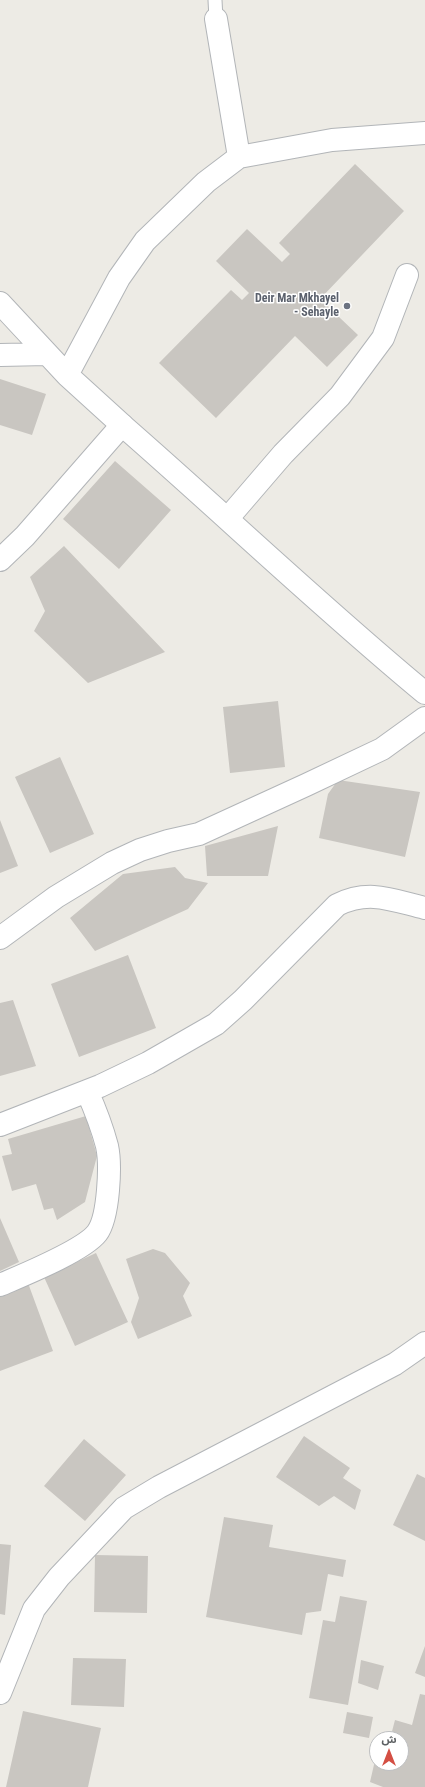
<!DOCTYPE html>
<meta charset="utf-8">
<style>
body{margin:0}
#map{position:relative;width:425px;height:1787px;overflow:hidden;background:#edebe5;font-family:"Roboto Condensed","Noto Sans Arabic",sans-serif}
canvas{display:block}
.north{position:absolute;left:369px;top:1731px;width:40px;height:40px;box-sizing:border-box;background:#fff;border:1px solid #bebfc1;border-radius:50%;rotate:0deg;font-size:11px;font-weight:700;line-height:16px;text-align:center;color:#5d6063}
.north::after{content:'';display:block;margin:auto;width:14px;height:18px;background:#d44f44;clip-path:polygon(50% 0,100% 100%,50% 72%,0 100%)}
</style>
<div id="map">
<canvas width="425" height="1787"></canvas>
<div class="north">ش</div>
</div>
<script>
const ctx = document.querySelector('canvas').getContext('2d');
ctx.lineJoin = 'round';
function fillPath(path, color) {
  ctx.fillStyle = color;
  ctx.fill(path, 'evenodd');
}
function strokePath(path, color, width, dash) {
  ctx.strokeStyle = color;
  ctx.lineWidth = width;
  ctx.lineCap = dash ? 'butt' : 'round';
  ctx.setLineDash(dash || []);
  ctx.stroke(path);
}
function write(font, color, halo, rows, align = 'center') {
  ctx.font = font + ' "Roboto Condensed",sans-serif';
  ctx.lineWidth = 3;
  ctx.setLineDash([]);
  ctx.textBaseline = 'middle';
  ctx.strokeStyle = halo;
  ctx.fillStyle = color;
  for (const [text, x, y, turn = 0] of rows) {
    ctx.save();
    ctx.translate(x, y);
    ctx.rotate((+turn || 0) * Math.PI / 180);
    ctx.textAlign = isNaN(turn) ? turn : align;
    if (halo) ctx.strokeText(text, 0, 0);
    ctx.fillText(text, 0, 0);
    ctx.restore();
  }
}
const building = new Path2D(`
 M355 164 404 211 320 299 358 335 327 367 295 336 216 418 159 363 231 290 242 300 249 293 216 261 247 229 282 262 290 254 279 243Z
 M0 379 46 394 32 435 0 425Z
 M115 461 171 510 119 569 63 519Z
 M64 546 165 652 88 683 34 631 45 611 30 577Z
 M278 701 285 767 230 773 223 707Z
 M60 757 94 834 50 853 15 777Z
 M338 780 420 792 405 857 319 838 328 794Z
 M0 820 18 866 0 873Z
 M278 826 268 876H207L205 846Z
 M175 867 185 878 208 883 188 909 95 951 70 918 123 874Z
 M128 955 156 1028 79 1057 51 984Z
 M13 1000 36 1066 0 1076V1003Z
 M86 1116 97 1156 85 1202 57 1220 53 1208 44 1210 36 1184 12 1191 2 1156 12 1154 8 1139Z
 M0 1218 19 1262 0 1271Z
 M153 1249 165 1253 190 1283 183 1296 192 1316 138 1339 131 1322 139 1298 126 1259Z
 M96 1253 128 1322 75 1346 44 1277Z
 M28 1283 53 1351 0 1371V1294Z
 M304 1436 350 1468 343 1478 361 1490 355 1510 334 1496 319 1506 276 1477Z
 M84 1439 126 1475 85 1521 44 1486Z
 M417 1474 425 1478V1541L393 1525Z
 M224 1517 273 1525 269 1547 346 1560 343 1577 328 1574 321 1611 306 1613 302 1635 206 1617Z
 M0 1544 11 1545 5 1615 0 1614Z
 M95 1555 148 1556 147 1613 94 1612Z
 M340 1596 367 1601 348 1705 309 1698 323 1620 335 1622Z
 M425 1646V1677L415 1673Z
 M73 1658 126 1659 124 1707 71 1705Z
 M361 1660 384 1666 378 1690 358 1683Z
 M420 1694 425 1695V1787H383L370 1782 376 1756 377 1763H401V1739H390L395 1720 412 1725Z
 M23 1711 101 1728 88 1787H6Z
 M347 1712 373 1717 369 1738 343 1733Z`);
const service = new Path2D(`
 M215 0 216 19`);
const minor = new Path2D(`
 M239 157 332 140 425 133
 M0 303 67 375
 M0 355 47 354
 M122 425 67 375 119 278 145 241 206 182 239 157 216 19
 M228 518 283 454 340 396 383 338 407 275
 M0 938 56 897 112 863 140 850 168 841 199 834 306 785 382 749 425 718
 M0 1125 100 1086 148 1063 216 1024 243 1000 337 905C369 889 392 900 425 908
 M0 1285C23 1275 83 1251 97 1233 109 1217 111 1164 107 1146 102 1127 95 1109 87 1091`);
const tertiary = new Path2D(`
 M0 560 25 536 122 425C224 514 321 607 425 693
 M0 1693 34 1609 59 1577 124 1508 159 1487 395 1364 425 1343`);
const markers = [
 [347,306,4,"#6b7280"]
];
const worshipNames = [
 ["Deir Mar Mkhayel",339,299],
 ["- Sehayle",339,313]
];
fillPath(building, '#c9c6c1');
strokePath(service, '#b2b5b8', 15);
strokePath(minor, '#b2b5b8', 24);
strokePath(tertiary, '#b2b5b8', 24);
strokePath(service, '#fff', 13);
strokePath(minor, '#fff', 22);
strokePath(tertiary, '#fff', 22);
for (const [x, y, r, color] of markers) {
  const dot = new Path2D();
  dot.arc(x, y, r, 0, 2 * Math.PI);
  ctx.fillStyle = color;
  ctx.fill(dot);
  strokePath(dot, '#fff', 1.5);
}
write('bold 12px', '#5b616d', '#fff', worshipNames, 'right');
</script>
